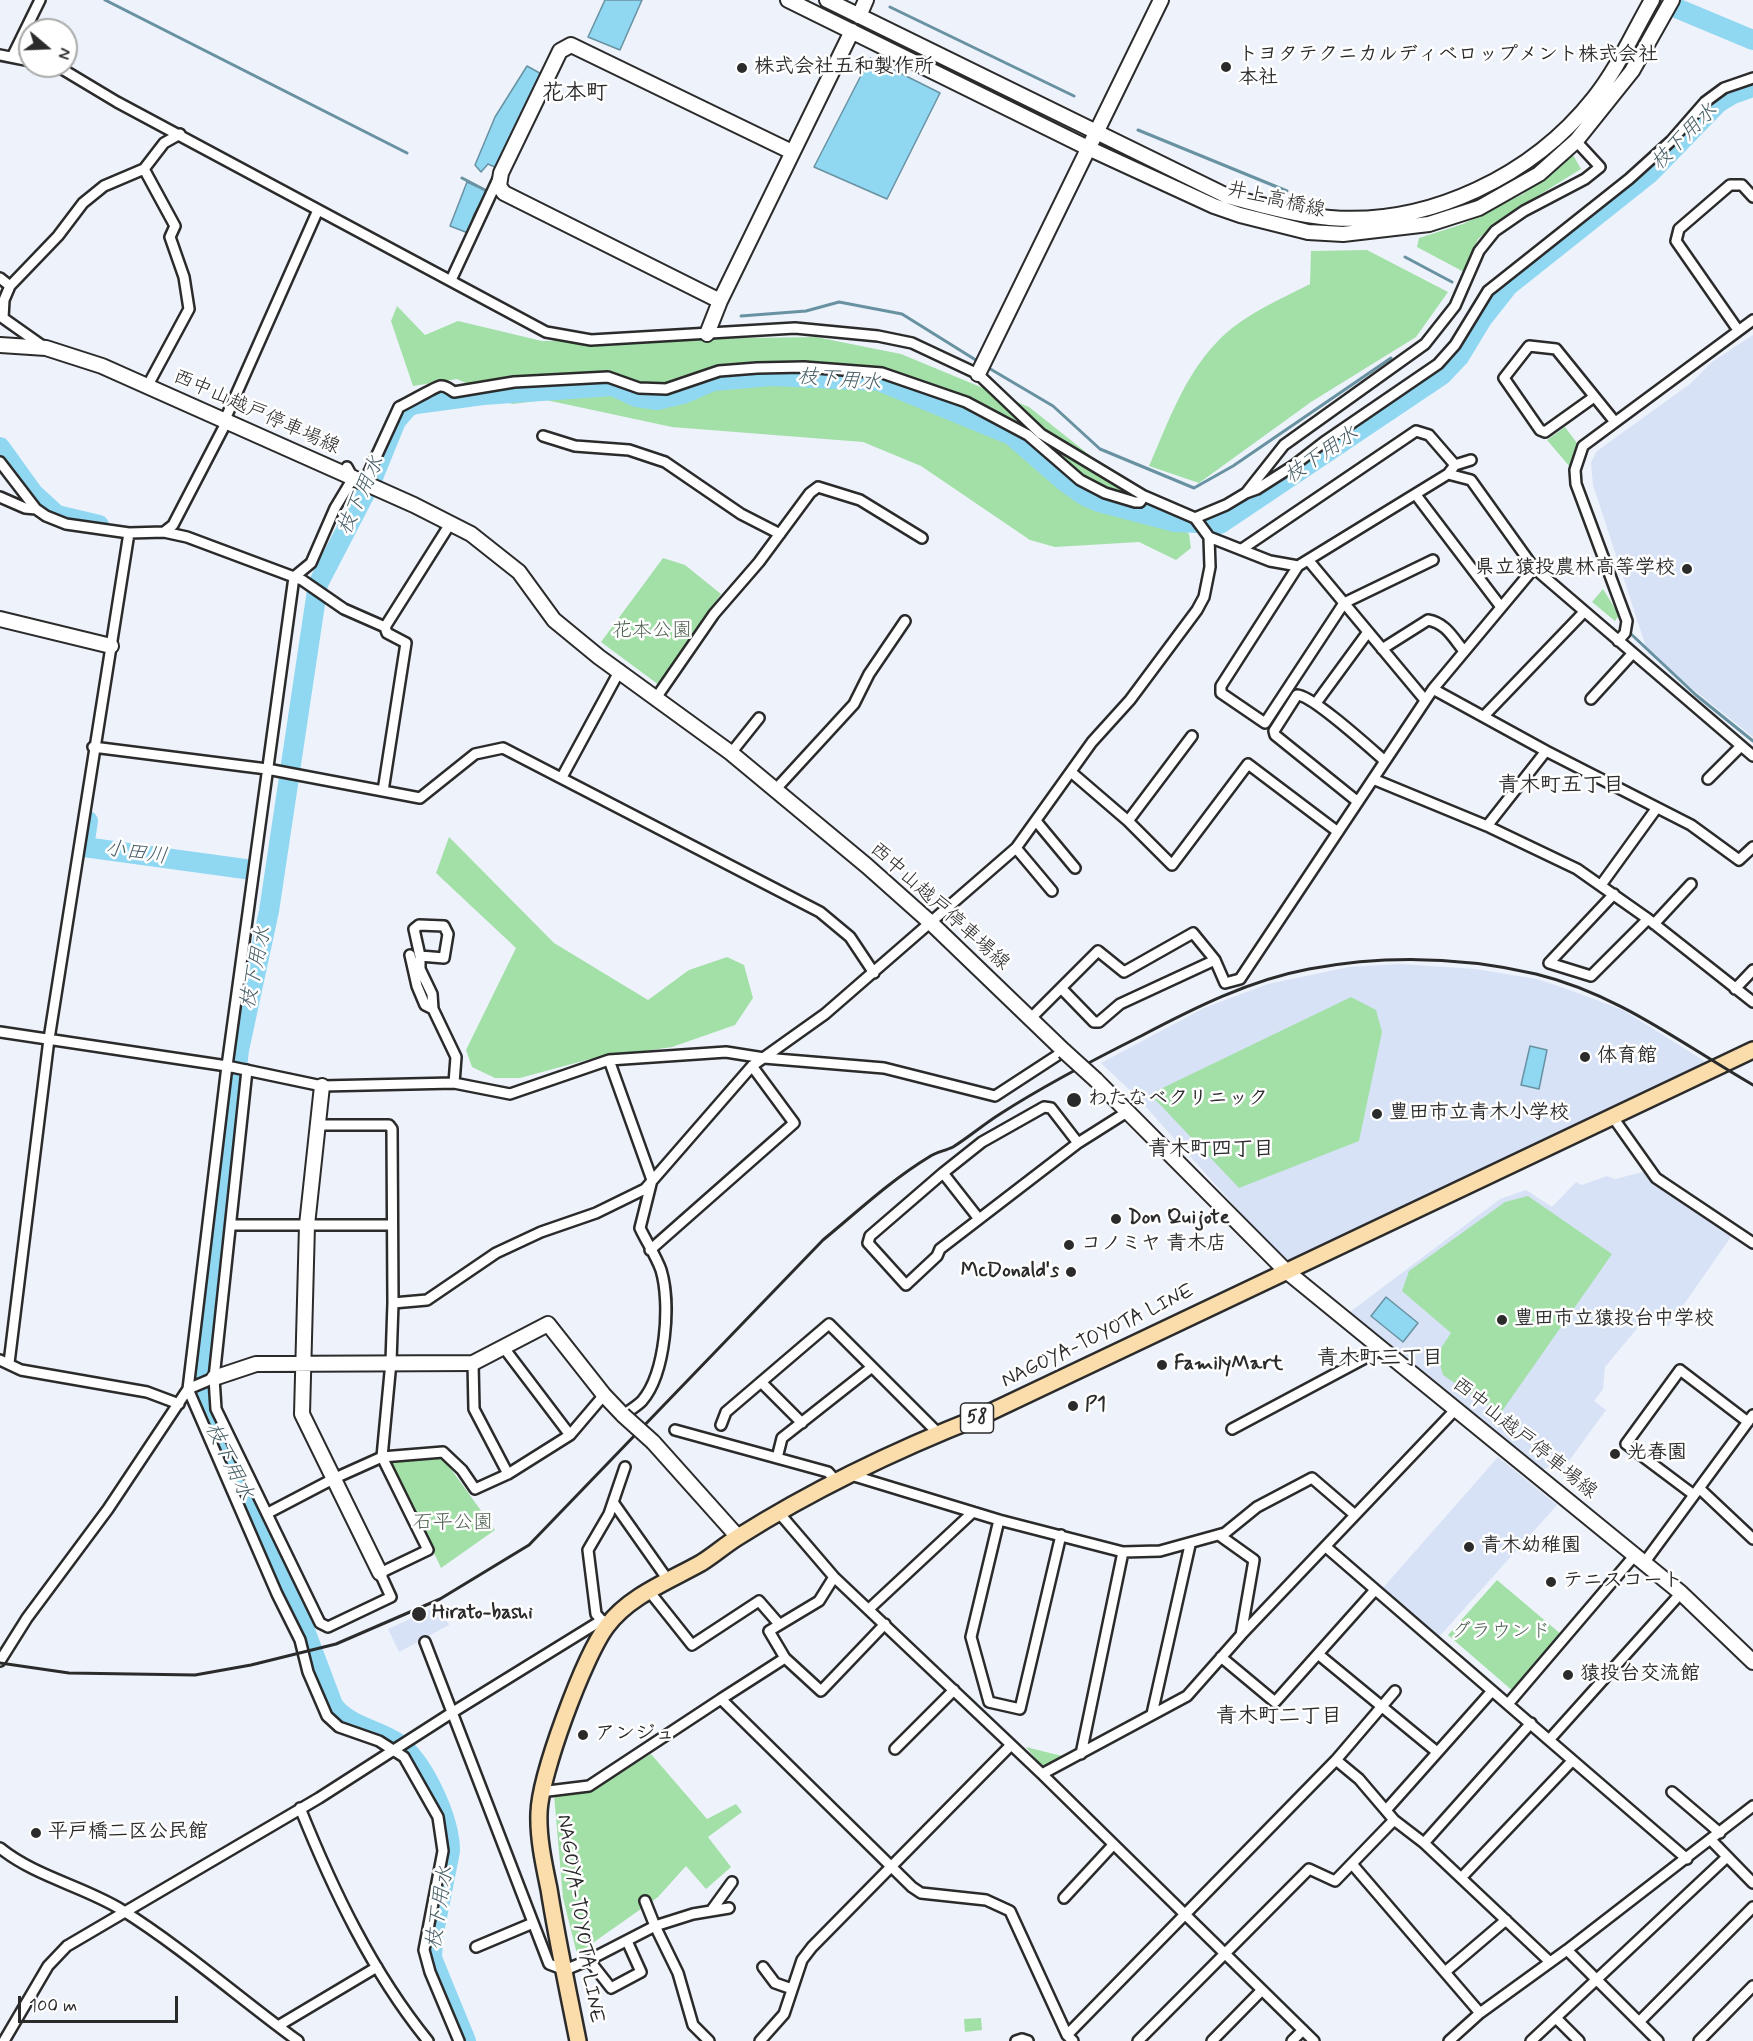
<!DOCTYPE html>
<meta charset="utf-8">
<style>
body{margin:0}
#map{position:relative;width:1753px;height:2041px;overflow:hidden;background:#edf2fb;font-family:Mynerve,sans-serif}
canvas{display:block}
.north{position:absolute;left:18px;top:18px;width:60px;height:60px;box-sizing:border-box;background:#fff;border:2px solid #aaa;border-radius:50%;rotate:109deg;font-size:16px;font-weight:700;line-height:24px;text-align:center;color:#2b2b2b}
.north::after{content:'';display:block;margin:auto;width:21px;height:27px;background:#2b2b2b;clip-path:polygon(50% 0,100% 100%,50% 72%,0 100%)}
.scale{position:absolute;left:18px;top:1996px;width:160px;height:27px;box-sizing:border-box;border:3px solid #2b2b2b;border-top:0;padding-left:8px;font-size:18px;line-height:21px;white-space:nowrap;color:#2b2b2b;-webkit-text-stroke:4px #fff;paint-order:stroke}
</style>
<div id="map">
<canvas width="1753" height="2041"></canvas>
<div class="north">N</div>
<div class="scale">100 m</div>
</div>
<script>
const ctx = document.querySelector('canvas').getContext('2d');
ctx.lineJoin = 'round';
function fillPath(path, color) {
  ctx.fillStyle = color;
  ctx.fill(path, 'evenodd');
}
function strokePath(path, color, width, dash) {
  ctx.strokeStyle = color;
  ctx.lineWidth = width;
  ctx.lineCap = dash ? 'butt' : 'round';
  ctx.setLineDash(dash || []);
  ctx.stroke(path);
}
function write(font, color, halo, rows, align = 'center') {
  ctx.font = font + ' Mynerve,"Klee One",sans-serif';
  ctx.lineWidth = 5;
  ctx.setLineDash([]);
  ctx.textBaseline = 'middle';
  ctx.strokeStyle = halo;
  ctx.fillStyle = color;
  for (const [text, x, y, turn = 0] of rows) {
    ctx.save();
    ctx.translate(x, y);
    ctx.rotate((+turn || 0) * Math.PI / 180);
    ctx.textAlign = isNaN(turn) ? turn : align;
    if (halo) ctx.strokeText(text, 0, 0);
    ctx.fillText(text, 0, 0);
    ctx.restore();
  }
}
const built = new Path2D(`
 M1753 335V737L1648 653 1593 485 1591 463 1596 452 1608 443 1690 384 1712 362Z
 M1401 964 1475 969 1537 979 1567 989 1623 1010 1709 1064 1291 1260 1280 1257 1137 1097 1101 1063 1204 1008 1268 984 1349 967Z
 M1647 1171 1660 1188 1733 1234 1668 1327 1649 1314 1605 1367 1603 1389 1594 1401 1606 1410 1560 1473 1555 1465 1538 1471 1350 1312 1500 1199 1526 1190 1552 1207 1576 1182 1582 1185 1607 1176 1615 1179Z
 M1498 1457 1557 1505 1438 1638 1382 1589Z
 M440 1605 449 1625 399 1652 388 1629Z`);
const green = new Path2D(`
 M1573 155 1581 169 1515 210 1478 239 1464 272 1417 247 1419 238 1463 224 1523 194Z
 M1367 250 1448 292 1416 337 1311 402 1199 483 1149 466C1168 423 1184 376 1217 342 1241 316 1279 300 1310 284L1311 251Z
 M397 306 425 335 458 321 542 341 816 337 901 354 1029 407 1189 534 1191 548 1176 560 1139 542 1055 547 1030 540 921 466 863 442 672 427 546 400 512 404 457 379 413 386 391 321Z
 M1565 427 1579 446 1570 467 1547 440Z
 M663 558 685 565 721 594 659 685 601 642Z
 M1603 589 1619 615 1615 621 1592 602Z
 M449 837 554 943 648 1000 689 970 727 957 744 965 753 998 735 1025 672 1047 590 1059 520 1078H495L472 1067 466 1050 516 948 436 873Z
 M1351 997 1376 1010 1382 1032 1359 1141 1239 1188 1150 1094Z
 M1528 1196 1612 1254 1500 1414 1443 1375 1437 1354 1451 1333 1402 1291 1409 1271 1505 1202Z
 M443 1458 495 1530 441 1568 391 1461Z
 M1497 1580 1562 1635 1514 1692 1448 1635Z
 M1026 1747 1066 1757 1044 1769Z
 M651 1754 707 1819 736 1804 742 1812 708 1837 731 1867 706 1889 686 1866 658 1897 577 1954 563 1898 553 1783 594 1789Z
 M981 2018 982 2030 965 2032 964 2019Z`);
const water = new Path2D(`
 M605 0H642L620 50 588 37Z
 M870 58 940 93 887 199 814 167Z
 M527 66 545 76 499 169 488 164 481 172 475 165 495 117Z
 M467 182 487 191 474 214 468 233 450 226Z
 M1530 1046 1547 1050 1539 1089 1521 1085Z
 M1386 1297 1418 1323 1403 1342 1371 1316Z`);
const stream = new Path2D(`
 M105 0 407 153
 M890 7 1074 96
 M1138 130 1287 191
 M462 178 485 190
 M1405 257 1452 282
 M741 316 806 311 839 302 902 314 979 362
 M987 367 1053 406 1100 449 1194 488 1233 466 1391 358
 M1631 634 1696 695 1753 741`);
const river = new Path2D(`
 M1657 0 1753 40
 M0 447 33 493 57 515 99 525
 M88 821 84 847 245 869
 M466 2041 432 1958 433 1937 450 1851C450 1819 423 1759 396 1742 376 1729 347 1725 333 1705L288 1585 206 1417 200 1378 239 1050 269 911 318 584 372 480 396 421 408 407 416 404 483 395 613 386 636 397 657 400 683 394 713 381 772 376 879 381 1011 435 1064 481 1085 496 1099 502 1175 522 1220 524 1442 375 1459 357 1482 319 1508 286 1649 174 1718 103 1733 94 1753 87`);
const street = new Path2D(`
 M0 55 30 61
 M12 57 40 0
 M48 66 62 69 117 102 546 332 591 340 795 328 878 336 912 343 978 374 1041 434 1144 496 1195 518 1209 537 1210 567 1204 597 1197 610 1130 700 1092 742 1016 848 825 1014 752 1066 645 1189 596 1213 541 1232 496 1253 427 1300 393 1303
 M0 278 10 286 4 300 3 318 44 347
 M451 280 498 179
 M10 286 58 236 83 203 104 186 144 169
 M1738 330 1676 241 1679 229 1730 185H1742L1753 197
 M148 385 189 309 184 277 170 237 175 226 144 169 164 143 180 134
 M1594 397 1545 432 1540 430 1504 378 1529 346 1556 349 1615 422
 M543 436 575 446 629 450 665 462 741 514 780 534
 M0 462 36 509 46 516 66 524 129 533 164 532 187 537 302 580 344 609 385 627 387 633 406 643 383 791
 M1455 465 1471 460
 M364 483 399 407C406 404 437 386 440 386 446 385 449 389 454 392L514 382 608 377 639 388 666 389 719 371 757 368 804 367 882 373 966 402 1028 435 1080 480 1105 493 1135 502H1140L1144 496
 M1246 493 1257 489 1293 466 1324 442 1438 364 1455 345 1488 291 1629 179 1671 141 1705 102 1724 88 1753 78
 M1416 495 1501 607
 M0 497 25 508 36 509
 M1195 518 1226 505 1246 493 1284 445 1425 344 1455 306 1479 251 1495 231 1524 211 1585 179 1600 167 1576 141
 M164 532 173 525 227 421V415L318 210
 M1209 537 1270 561 1298 566
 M1242 549 1416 431 1429 435 1455 465 1448 474
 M1433 560 1344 603 1265 723 1221 693V686L1298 566 1448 474 1471 480 1534 568 1753 756
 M1309 561 1425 700
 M385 627 450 524
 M1618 641 1625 633 1627 621 1576 484 1575 470 1583 446 1753 320
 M1382 649 1428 620C1446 623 1453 638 1464 651
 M1433 689 1546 751 1691 825 1739 860 1753 847
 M656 698 714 614 759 562 810 493 818 487 860 500 922 538
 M1591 699 1632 654
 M1316 703 1368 632
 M1484 716 1584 612
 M93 747 267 769 420 798 475 754 503 748 820 912 850 937 874 973
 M731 753 759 718
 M1071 772 1128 821 1172 865 1248 764 1338 832
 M562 777 620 670
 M1373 779 1487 826 1577 869 1648 919 1753 1002
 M1708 779 1741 746
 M775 790 854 704 869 674 905 621
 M1358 802 1275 735 1274 731 1297 695C1312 695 1370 748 1385 761
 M1036 821 1075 868
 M1128 821 1192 736
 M1487 826 1546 751
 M1016 848 1052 891
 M1601 885 1656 809
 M1614 894 1549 963 1591 976 1648 919
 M1654 924 1691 884
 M410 955 417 986 425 1005 433 1009
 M420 956 414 929 419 925 444 926 448 934 444 958 420 956V969L432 994 433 1009 456 1057 454 1083
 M1061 988 1094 1022H1099L1120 1004 1215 960
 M1735 989 1753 970
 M1030 1019 1098 951 1124 972 1193 933 1215 960 1225 983 1240 979 1433 689 1534 568
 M0 1032 227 1066 322 1086 454 1083 510 1094 609 1060 726 1052 764 1058 884 1068 995 1096 1064 1051
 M609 1060 652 1180 640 1228C646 1241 656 1256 661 1270 671 1303 666 1373 642 1401 637 1406 629 1411 623 1415
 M247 1070 214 1378 216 1409 320 1623 328 1627 391 1597 380 1573 428 1550 382 1457 391 1362 393 1303 392 1129 389 1125H317
 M1612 1116 1656 1178 1753 1243
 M943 1173 982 1142 1044 1107 1051 1108 1078 1143
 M979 1219 943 1173 870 1236 868 1243 906 1285 937 1256 940 1249 1078 1143 1127 1112
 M231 1225H392
 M650 1250 794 1123 752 1066
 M504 1348 570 1435
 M0 1360 21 1370 147 1392 179 1404
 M9 1363 49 1039 129 533
 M473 1363 474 1409 508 1474 570 1435 604 1395
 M761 1382 802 1423
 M188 1389 277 1594 300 1640 308 1672 327 1716 339 1727 379 1741 404 1757 438 1817 443 1851 424 1950 430 1972 459 2041
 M188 1389 214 1378
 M721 1425 726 1412 829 1324 872 1367
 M1232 1429 1382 1349
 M675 1430 828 1472 836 1481
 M777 1458 782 1438 872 1367 938 1433
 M851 1475 999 1520 1123 1552 1160 1551 1225 1533 1257 1507 1312 1478 1355 1515
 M1699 1488 1753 1539
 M1694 1495 1626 1444 1680 1370 1748 1422
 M613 1502 668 1580
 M268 1513 333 1479 382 1457 443 1452 462 1470 475 1489 508 1474
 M780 1514 834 1577 1042 1774 1314 2041
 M999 1520 971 1637 989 1702 1020 1709 1061 1535
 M1219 1535 1254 1560 1241 1635
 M1326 1547 1549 1740 1681 1593
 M1644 1563 1753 1415
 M834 1577 819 1601 769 1631 785 1658 821 1691 885 1624
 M649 1591 692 1645 759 1601 779 1624
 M869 1609 973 1512
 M605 1624 596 1614 588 1550 609 1514 625 1467
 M425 1642 549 1964 565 1970 589 1960 655 1926 678 1973 693 2025 709 2041
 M1318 1654 1437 1752
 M1221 1657 1275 1702 1375 1590
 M785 1658 721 1699 912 1887 921 1893 986 1900 1010 1911 1067 2035 1073 2041
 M0 1661 27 1618 108 1509 188 1389 227 1066 294 577 311 563 335 508 353 478 347 467
 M1508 1704 1635 1555
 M1152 1714 1190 1545
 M1549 1740 1687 1859
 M895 1749 954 1690
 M1081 1754 1123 1552
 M1336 1760 1359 1779 1394 1820 1424 1843 1549 1961
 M1042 1774 1187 1696 1241 1635 1456 1409
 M540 1792 589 1786 721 1699
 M1672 1792 1720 1833
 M300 1808C333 1890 372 1972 428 2041
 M1387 1809 1492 1691
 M1711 1840 1753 1883
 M1424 1843 1531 1723
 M0 1848C36 1877 83 1886 122 1910 184 1949 239 1998 298 2041
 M1352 1864 1480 2013
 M1461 1878 1572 1761
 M1064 1898 1113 1845
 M645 1901 655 1926 693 1914 729 1908
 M711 1911 732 1882
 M476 1947 533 1923
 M1567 1950 1658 2041
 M589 1960 611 1988 641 1972 627 1941
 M763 1967 775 1983 792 1989
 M1445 1972 1506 1920
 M1556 2018 1579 2041
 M1639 2022 1753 1907
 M278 2026 377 1967
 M1067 2035 1336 1760 1395 1691
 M4 2041 48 1966 67 1946 319 1798 453 1712 602 1620
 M760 2041 784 2014 802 1960 812 1947 1011 1745
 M1016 2041 1022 2039 1028 2041
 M1138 2041 1309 1869 1335 1881 1394 1820
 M1212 2041 1262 1990
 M1292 2041 1303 2030
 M1449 2041 1480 2013 1567 1950 1753 1806
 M1531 2041 1727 1857
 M1699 2041 1753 1986`);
const secondary = new Path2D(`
 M788 0 1088 148 1214 206 1240 215 1308 232 1343 234 1429 224 1479 208 1539 174 1576 141 1632 71 1672 0
 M827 0 1227 196C1261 205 1295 215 1330 218 1430 226 1533 175 1594 98 1618 68 1633 33 1652 0
 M859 16 866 0
 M720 301 504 193 499 186 501 173 560 51 571 45 792 152
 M707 334 720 301 852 31
 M0 345 46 348 102 366 414 505 471 534 519 572 554 620 599 657 731 753 867 866 931 923 1064 1051
 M978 374 1161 0
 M0 619 111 646
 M1096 1080 1285 1270 1681 1593 1753 1662
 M322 1086 307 1225 302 1414 380 1573
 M214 1378 256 1364 473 1363 548 1324 604 1395 623 1415
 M653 1442 738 1537`);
const primary = new Path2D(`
 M578 2041C568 1990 557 1940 549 1889 544 1865 538 1838 539 1813 540 1775 584 1656 607 1626 629 1596 669 1581 701 1563 714 1555 725 1545 738 1537 814 1489 898 1449 982 1416L1753 1050`);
const rail = new Path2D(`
 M0 1663 69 1673 195 1675 251 1665 336 1644 440 1599 529 1545 823 1240C857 1212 891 1180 929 1157 936 1152 945 1151 953 1147 969 1137 984 1124 1000 1114 1045 1085 1093 1060 1141 1036 1194 1008 1250 980 1309 969 1384 955 1462 957 1536 974 1618 994 1682 1044 1753 1085`);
const secondaryBridge = new Path2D(`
 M1064 1051 1096 1080
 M623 1415 653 1442`);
const markers = [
 [1226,67,6,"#2b2b2b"],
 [742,68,6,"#2b2b2b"],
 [1687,569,6,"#2b2b2b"],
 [1585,1057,6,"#2b2b2b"],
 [1074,1100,8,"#2b2b2b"],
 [1377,1114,6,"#2b2b2b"],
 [1116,1219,6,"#2b2b2b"],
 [1069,1245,6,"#2b2b2b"],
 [1071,1272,6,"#2b2b2b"],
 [1502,1320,6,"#2b2b2b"],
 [1162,1365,6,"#2b2b2b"],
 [1073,1406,6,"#2b2b2b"],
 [1615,1454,6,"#2b2b2b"],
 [1469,1547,6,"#2b2b2b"],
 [1551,1582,6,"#2b2b2b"],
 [419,1614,8,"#2b2b2b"],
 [1568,1675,6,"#2b2b2b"],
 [583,1735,6,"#2b2b2b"],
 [36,1833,6,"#2b2b2b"]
];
const shields = [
 [977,1418,33]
];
const shieldNames = [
 ["58",977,1418]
];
const poiNames = [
 ["トヨタテクニカルディベロップメント株式会社",1238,56],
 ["本社",1238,79],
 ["株式会社五和製作所",754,68],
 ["県立猿投農林高等学校",1675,569,"right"],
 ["体育館",1597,1057],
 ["わたなべクリニック",1088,1100],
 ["豊田市立青木小学校",1389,1114],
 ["Don Quijote",1128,1219],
 ["コノミヤ 青木店",1081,1245],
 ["McDonald's",1059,1272,"right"],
 ["豊田市立猿投台中学校",1514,1320],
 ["FamilyMart",1174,1365],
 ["P1",1085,1406],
 ["光春園",1627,1454],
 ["青木幼稚園",1481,1547],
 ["テニスコート",1563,1582],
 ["Hirato-bashi",432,1614],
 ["猿投台交流館",1580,1675],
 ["アンジュ",595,1735],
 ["平戸橋二区公民館",48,1833]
];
const streetNames = [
 ["井上高橋線",1276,201,13],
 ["西中山越戸停車場線",256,413,24],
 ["西中山越戸停車場線",939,907,42],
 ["NAGOYA-TOYOTA LINE",1098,1337,-26],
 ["西中山越戸停車場線",1524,1439,39],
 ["NAGOYA-TOYOTA LINE",579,1919,81]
];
const parkNames = [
 ["花本公園",652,632],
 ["石平公園",453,1524],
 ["グラウンド",1501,1633]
];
const waterNames = [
 ["枝下用水",1685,138,-45],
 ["枝下用水",839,381,5],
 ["枝下用水",1322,456,-34],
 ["枝下用水",362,496,-65],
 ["小田川",136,854,8],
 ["枝下用水",257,968,-78],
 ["枝下用水",228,1462,64],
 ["枝下用水",441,1908,-81]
];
const neighbourhoodNames = [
 ["青木町五丁目",1561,787],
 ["青木町四丁目",1211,1151],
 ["青木町三丁目",1380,1360],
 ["青木町二丁目",1279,1718]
];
const quarterNames = [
 ["花本町",575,94]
];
fillPath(built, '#d8e2f6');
fillPath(green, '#a3e0a8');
fillPath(water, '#90d7f2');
strokePath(water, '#6892a2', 1.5);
strokePath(stream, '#6892a2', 3);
strokePath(river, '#90d7f2', 20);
strokePath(street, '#2b2b2b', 14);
strokePath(secondary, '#2b2b2b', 18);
strokePath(primary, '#2b2b2b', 20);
strokePath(street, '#fff', 9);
strokePath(secondary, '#fff', 14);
strokePath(primary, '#faddab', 15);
strokePath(rail, '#2b2b2b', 3);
strokePath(secondaryBridge, '#2b2b2b', 18, []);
strokePath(secondaryBridge, '#fff', 14);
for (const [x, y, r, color] of markers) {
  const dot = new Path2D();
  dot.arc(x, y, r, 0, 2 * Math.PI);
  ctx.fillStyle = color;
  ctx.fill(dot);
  strokePath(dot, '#fff', 2);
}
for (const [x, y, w] of shields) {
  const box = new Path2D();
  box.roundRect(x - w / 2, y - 15, w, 30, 4.5);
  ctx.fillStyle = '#fff';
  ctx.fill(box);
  strokePath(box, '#2b2b2b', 1.5);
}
write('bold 18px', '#2b2b2b', null, shieldNames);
write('bold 20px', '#2b2b2b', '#fff', poiNames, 'left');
write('20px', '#2b2b2b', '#fff', streetNames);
write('20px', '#4f6150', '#fff', parkNames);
write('italic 21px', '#495f67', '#fff', waterNames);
write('bold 21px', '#2b2b2b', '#fff', neighbourhoodNames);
write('bold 22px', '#2b2b2b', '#fff', quarterNames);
</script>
